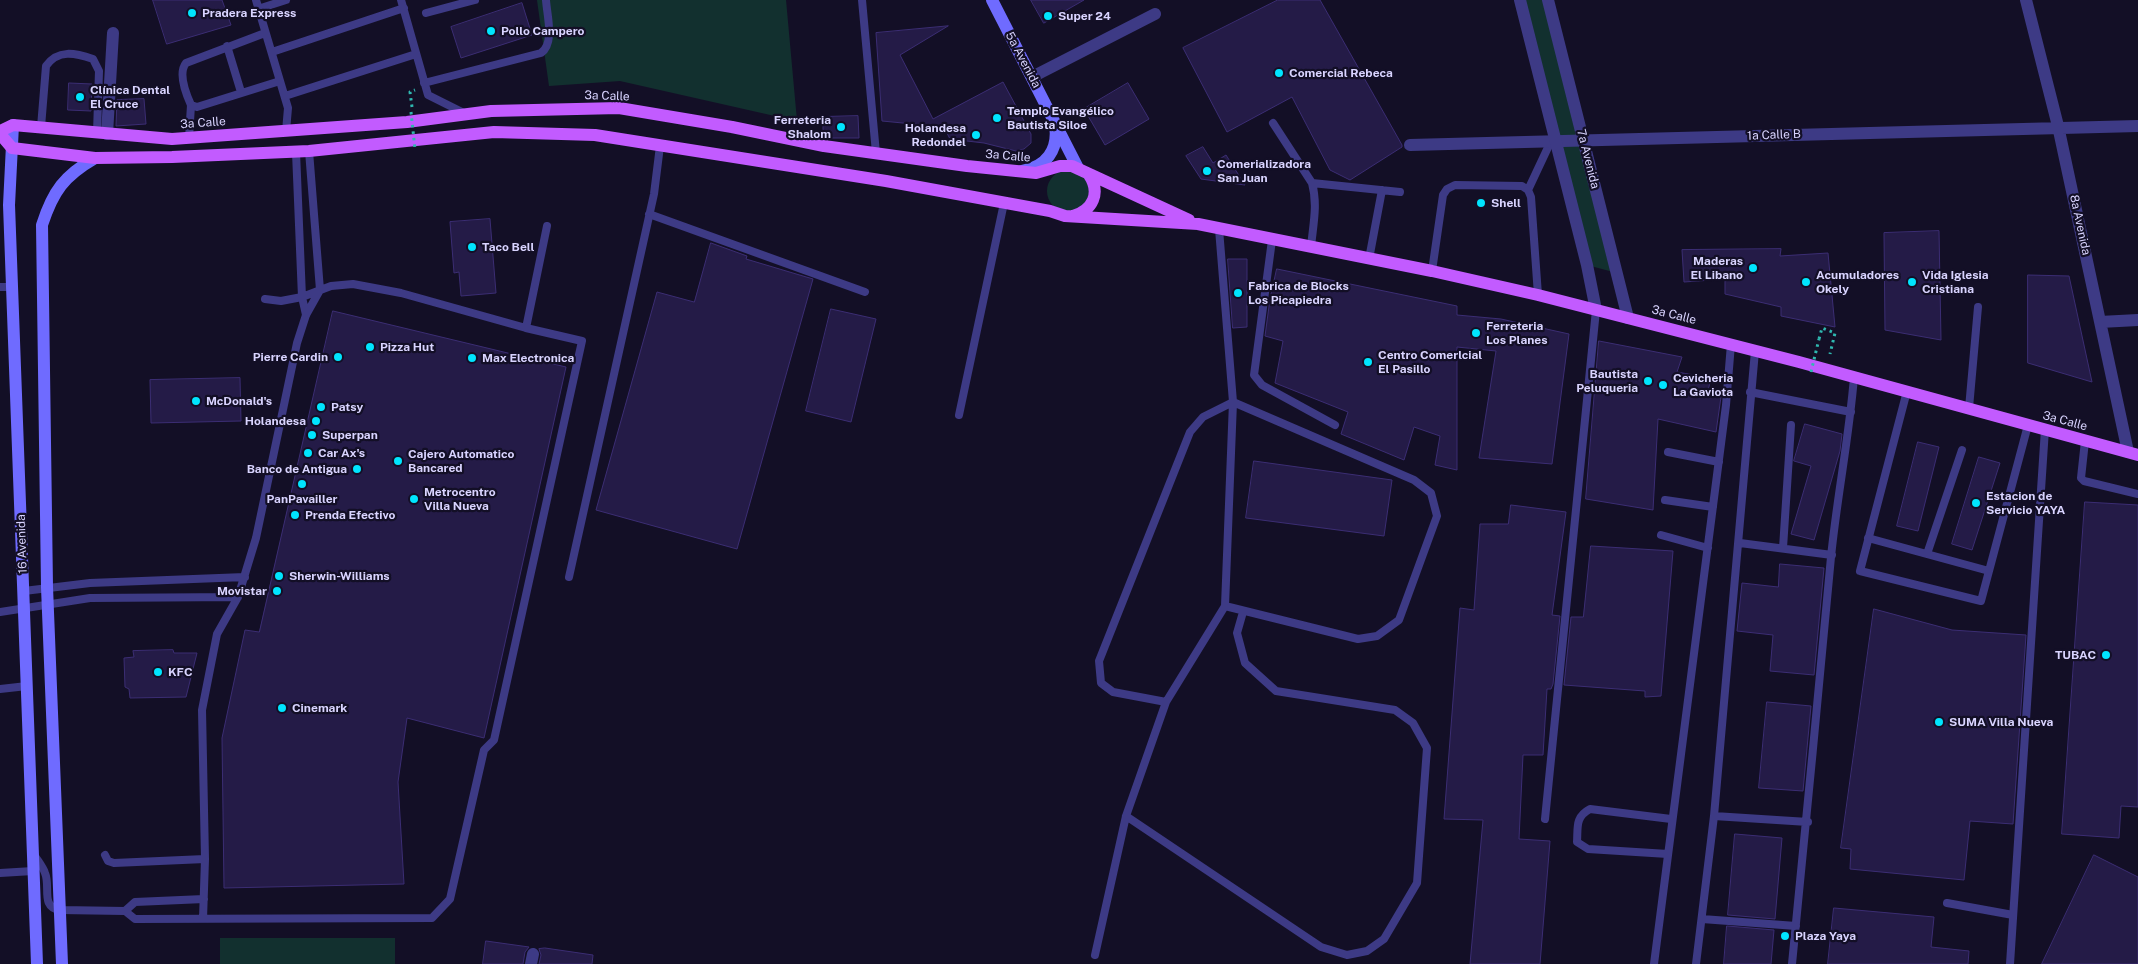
<!DOCTYPE html>
<meta charset="utf-8">
<style>
body{margin:0}
canvas{display:block;background:#130f26}
</style>
<canvas width="2138" height="964"></canvas>
<script>
const ctx = document.querySelector('canvas').getContext('2d');
ctx.lineJoin = 'round';
function fillPath(path, color) {
  ctx.fillStyle = color;
  ctx.fill(path, 'evenodd');
}
function strokePath(path, color, width, dash) {
  ctx.strokeStyle = color;
  ctx.lineWidth = width;
  ctx.lineCap = dash ? 'butt' : 'round';
  ctx.setLineDash(dash || []);
  ctx.stroke(path);
}
function write(font, color, halo, rows, align = 'center') {
  ctx.font = font + ' "Public Sans",sans-serif';
  ctx.lineWidth = 4.5;
  ctx.setLineDash([]);
  ctx.textBaseline = 'middle';
  ctx.strokeStyle = halo;
  ctx.fillStyle = color;
  for (const [text, x, y, turn = 0] of rows) {
    ctx.save();
    ctx.translate(x, y);
    ctx.rotate((+turn || 0) * Math.PI / 180);
    ctx.textAlign = isNaN(turn) ? turn : align;
    if (halo) ctx.strokeText(text, 0, 0);
    ctx.fillText(text, 0, 0);
    ctx.restore();
  }
}
const green = new Path2D(`
 M537 0H786L797 121 620 81 549 86Z
 M1520 0H1548L1617 273 1587 265Z
 M1047 191a21 21 0 1 1 42 0a21 21 0 1 1-42 0Z
 M220 938H395V964H220Z`);
const building = new Path2D(`
 M153 0H222L231 25 167 44Z
 M1031 0H1084L1044 23Z
 M1278 0H1320L1402 145V147L1350 180 1330 170 1292 97 1227 132 1183 48Z
 M522 3 532 35 461 58 451 27Z
 M948 26 900 55 933 119 1003 82 1031 134V143L1024 149 1016 151 984 143 950 139 944 127 882 121 876 33Z
 M69 83 92 84 91 111 68 110Z
 M1128 83 1149 119 1105 145 1084 109Z
 M144 99 146 124 116 126 117 100Z
 M858 116 859 138H823V117Z
 M1203 147 1213 163 1226 155 1245 185 1201 179 1186 156Z
 M490 219 496 293 461 296 459 272 454 273 450 222Z
 M1939 231 1941 340 1885 330 1884 233Z
 M711 243 747 256 746 259 813 279 737 549 596 510 657 292 694 302Z
 M1781 249 1780 256 1828 253 1835 327 1781 316V307L1725 294V279L1684 282 1682 250Z
 M1228 259H1247V327L1233 328Z
 M1277 269 1457 306V315L1501 319 1569 334 1552 464 1479 458 1496 351 1457 347V470L1435 465 1440 436 1414 427 1404 460 1341 434 1348 412 1275 383 1283 341 1265 336 1270 299Z
 M2028 275 2069 276 2092 382 2028 363Z
 M831 309 876 319 851 422 806 411Z
 M333 311 566 367 484 738 407 718 398 782 404 884 224 888 222 738 245 630 259 632Z
 M1599 341 1682 357 1677 372 1711 378 1707 395 1721 397 1716 432 1658 419 1653 510 1586 499Z
 M240 378 241 421 151 423 150 380Z
 M1805 424 1842 434 1840 451 1814 540 1791 534 1811 466 1794 461Z
 M1918 442 1939 447 1918 531 1897 526Z
 M1979 457 2000 463 1972 550 1952 544Z
 M1254 461 1392 480 1384 536 1246 518Z
 M2085 502 2138 505V807L2121 806 2119 838 2062 834Z
 M1511 505 1566 512 1552 615 1560 616 1553 684 1551 689H1547L1543 755H1523L1519 839 1550 841 1540 964H1470L1483 820 1444 819 1460 608 1474 610 1480 524H1508Z
 M1591 546 1673 551 1661 696 1645 697V691L1564 685 1571 617H1583Z
 M1780 564 1824 568 1814 675 1770 671 1773 635 1737 631 1742 583 1778 587Z
 M1874 609 1952 630 2026 635 2013 824 1970 821 1964 880 1850 869 1851 849 1841 848Z
 M173 650 174 653H197L186 697 130 698 129 689 125 687 124 658 134 657 133 651Z
 M1767 702 1811 706 1803 791 1759 788Z
 M1735 834 1782 838 1775 919 1728 915Z
 M2094 855 2138 877V964H2042Z
 M1834 908 1934 917 1931 947 1969 951 1968 964H1828Z
 M1727 926 1774 930 1771 964H1724Z
 M486 941 529 947 525 952 523 964H483Z
 M545 948 593 955 592 964H539L541 955 539 949Z`);
const path = new Path2D(`
 M412 107 410 92 415 90
 M1819 339 1822 328 1835 333 1830 354`);
const service = new Path2D(`
 M256 0 288 108 286 131
 M401 0 428 95 466 114
 M862 0 876 153
 M258 9 286 0
 M426 13 475 0
 M265 33 186 63C178 73 186 94 191 105L197 107 280 81
 M227 46 241 92
 M272 52 404 8
 M424 83 541 53C555 43 547 16 546 0
 M285 96 416 54
 M1273 123 1312 183C1318 205 1313 225 1311 247
 M41 127 46 66C58 49 75 53 93 59L99 71 97 133
 M189 138 191 105
 M296 152 302 297 306 315
 M1312 183 1400 192
 M1528 190 1551 141
 M649 214 865 292
 M1219 229 1233 402 1414 480 1431 493 1437 516 1399 620 1377 636 1358 639 1225 606
 M1272 240 1254 375 1262 385 1335 425
 M1369 259 1382 190
 M1432 271 1443 195 1447 189 1455 185 1522 186 1528 190 1531 197 1538 295
 M0 287H12
 M526 328 547 226
 M1907 391 1860 571 1981 601 2028 425
 M1750 392 1851 412
 M1969 408 1978 307
 M959 415 1004 203
 M2085 441 2081 478 2084 481 2138 494
 M1668 452 1719 462
 M1665 500 1713 507
 M1661 535 1708 548
 M1868 538 1989 571
 M1740 543 1832 555
 M1783 548 1791 425
 M1927 554 1962 450
 M569 577 654 194 660 146
 M24 591 90 583 245 577
 M0 612 90 598 238 597
 M0 689 27 686
 M1126 816 1321 947 1347 955 1367 951 1384 939 1417 883 1427 748 1413 723 1395 710 1276 691 1245 663 1237 633 1243 612
 M1714 816 1808 822
 M1545 819 1596 310
 M1668 854 1588 849 1577 842C1578 827 1575 817 1590 809L1671 819
 M105 855 108 861 114 863 205 859
 M35 856C38 861 43 867 45 873 51 887 40 907 60 910L125 911 135 919 432 918 450 899 484 750 494 740 582 341 526 328 401 293 353 284 331 286 302 297 281 301 265 299
 M0 873 33 871
 M1947 903 2013 915
 M125 911 135 902 204 899
 M203 919 205 859 202 710 217 634 238 597 256 538 297 343 306 315 320 290 309 151
 M1702 919 1796 926
 M1095 955 1126 816 1166 702 1225 606 1233 402 1203 417 1190 432 1099 661 1101 683 1113 692 1166 702
 M1654 964 1726 405 1731 344
 M1696 964 1714 816 1755 351
 M1792 964C1806 828 1818 693 1831 557 1837 497 1849 438 1854 377
 M2010 964 2045 429`);
const minor = new Path2D(`
 M2026 0 2058 126 2128 452
 M1032 77 1155 14
 M107 134 113 33
 M1410 145 2138 126
 M2100 322 2138 320
 M531 964 533 954`);
const tertiary = new Path2D(`
 M1520 0 1587 265 1596 310
 M1548 0 1628 318`);
const secondary = new Path2D(`
 M992 0 1078 168
 M13 125 9 205 37 964
 M1022 171C1046 167 1059 150 1055 125
 M62 964 47 587 42 225C53 191 64 176 95 158`);
const primary = new Path2D(`
 M0 131 13 125 172 139 407 122 491 111 619 108 732 127 824 146 967 166 1036 173 1060 166H1072L1189 220
 M0 134 12 148 95 158 172 157 309 151 494 132 595 135 886 181 1050 211 1065 216 1198 224 1432 271 1538 295 1799 362 2138 455
 M1073 216C1093 210 1101 193 1089 175`);
const pathBridge = new Path2D(`
 M411 112 415 149
 M1811 372 1819 339`);
const markers = [
 [192,13,5,"#00e5ff"],
 [1048,16,5,"#00e5ff"],
 [491,31,5,"#00e5ff"],
 [1279,73,5,"#00e5ff"],
 [80,97,5,"#00e5ff"],
 [997,118,5,"#00e5ff"],
 [841,127,5,"#00e5ff"],
 [976,135,5,"#00e5ff"],
 [1207,171,5,"#00e5ff"],
 [1481,203,5,"#00e5ff"],
 [472,247,5,"#00e5ff"],
 [1753,268,5,"#00e5ff"],
 [1806,282,5,"#00e5ff"],
 [1912,282,5,"#00e5ff"],
 [1238,293,5,"#00e5ff"],
 [1476,333,5,"#00e5ff"],
 [370,347,5,"#00e5ff"],
 [338,357,5,"#00e5ff"],
 [472,358,5,"#00e5ff"],
 [1368,362,5,"#00e5ff"],
 [1648,381,5,"#00e5ff"],
 [1663,385,5,"#00e5ff"],
 [196,401,5,"#00e5ff"],
 [321,407,5,"#00e5ff"],
 [316,421,5,"#00e5ff"],
 [312,435,5,"#00e5ff"],
 [308,453,5,"#00e5ff"],
 [398,461,5,"#00e5ff"],
 [357,469,5,"#00e5ff"],
 [302,484,5,"#00e5ff"],
 [414,499,5,"#00e5ff"],
 [1976,503,5,"#00e5ff"],
 [295,515,5,"#00e5ff"],
 [279,576,5,"#00e5ff"],
 [277,591,5,"#00e5ff"],
 [2106,655,5,"#00e5ff"],
 [158,672,5,"#00e5ff"],
 [282,708,5,"#00e5ff"],
 [1939,722,5,"#00e5ff"],
 [1785,936,5,"#00e5ff"]
];
const poiNames = [
 ["Pradera Express",202,13],
 ["Super 24",1058,16],
 ["Pollo Campero",501,31],
 ["Comercial Rebeca",1289,73],
 ["Clínica Dental",90,90],
 ["El Cruce",90,104],
 ["Templo Evangélico",1007,111],
 ["Bautista Siloe",1007,125],
 ["Ferreteria",831,120,"right"],
 ["Shalom",831,134,"right"],
 ["Holandesa",966,128,"right"],
 ["Redondel",966,142,"right"],
 ["Comerializadora",1217,164],
 ["San Juan",1217,178],
 ["Shell",1491,203],
 ["Taco Bell",482,247],
 ["Maderas",1743,261,"right"],
 ["El Libano",1743,275,"right"],
 ["Acumuladores",1816,275],
 ["Okely",1816,289],
 ["Vida Iglesia",1922,275],
 ["Cristiana",1922,289],
 ["Fabrica de Blocks",1248,286],
 ["Los Picapiedra",1248,300],
 ["Ferreteria",1486,326],
 ["Los Planes",1486,340],
 ["Pizza Hut",380,347],
 ["Centro Comerlcial",1378,355],
 ["El Pasillo",1378,369],
 ["Pierre Cardin",328,357,"right"],
 ["Max Electronica",482,358],
 ["Bautista",1638,374,"right"],
 ["Peluqueria",1638,388,"right"],
 ["Cevicheria",1673,378],
 ["La Gaviota",1673,392],
 ["McDonald's",206,401],
 ["Patsy",331,407],
 ["Holandesa",306,421,"right"],
 ["Superpan",322,435],
 ["Car Ax's",318,453],
 ["Cajero Automatico",408,454],
 ["Bancared",408,468],
 ["Banco de Antigua",347,469,"right"],
 ["Metrocentro",424,492],
 ["Villa Nueva",424,506],
 ["Estacion de",1986,496],
 ["Servicio YAYA",1986,510],
 ["PanPavailler",302,499,"center"],
 ["Prenda Efectivo",305,515],
 ["Sherwin-Williams",289,576],
 ["Movistar",267,591,"right"],
 ["TUBAC",2096,655,"right"],
 ["KFC",168,672],
 ["Cinemark",292,708],
 ["SUMA Villa Nueva",1949,722],
 ["Plaza Yaya",1795,936]
];
const streetNames = [
 ["5a Avenida",1023,60,62],
 ["3a Calle",607,96,2],
 ["3a Calle",203,123,-4],
 ["1a Calle B",1774,135,-2],
 ["3a Calle",1008,156,5],
 ["7a Avenida",1588,159,76],
 ["8a Avenida",2080,225,78],
 ["3a Calle",1674,315,14],
 ["3a Calle",2065,421,15],
 ["16 Avenida",22,544,-92]
];
fillPath(green, '#12302f');
fillPath(building, '#241b47');
strokePath(building, '#3b2d73', 1);
strokePath(path, '#2fb8b0', 3, [2.5, 4]);
strokePath(service, '#3d3a85', 8);
strokePath(minor, '#3d3a85', 12);
strokePath(tertiary, '#3d3a85', 12);
strokePath(secondary, '#6f6bff', 12);
strokePath(primary, '#c25bff', 12);
strokePath(pathBridge, '#2fb8b0', 3, [2.5, 4]);
for (const [x, y, r, color] of markers) {
  const dot = new Path2D();
  dot.arc(x, y, r, 0, 2 * Math.PI);
  ctx.fillStyle = color;
  ctx.fill(dot);
  strokePath(dot, '#130f26', 2);
}
write('bold 12px', '#d9d4ff', '#130f26', poiNames, 'left');
write('12px', '#d9d4ff', '#130f26', streetNames);
</script>
